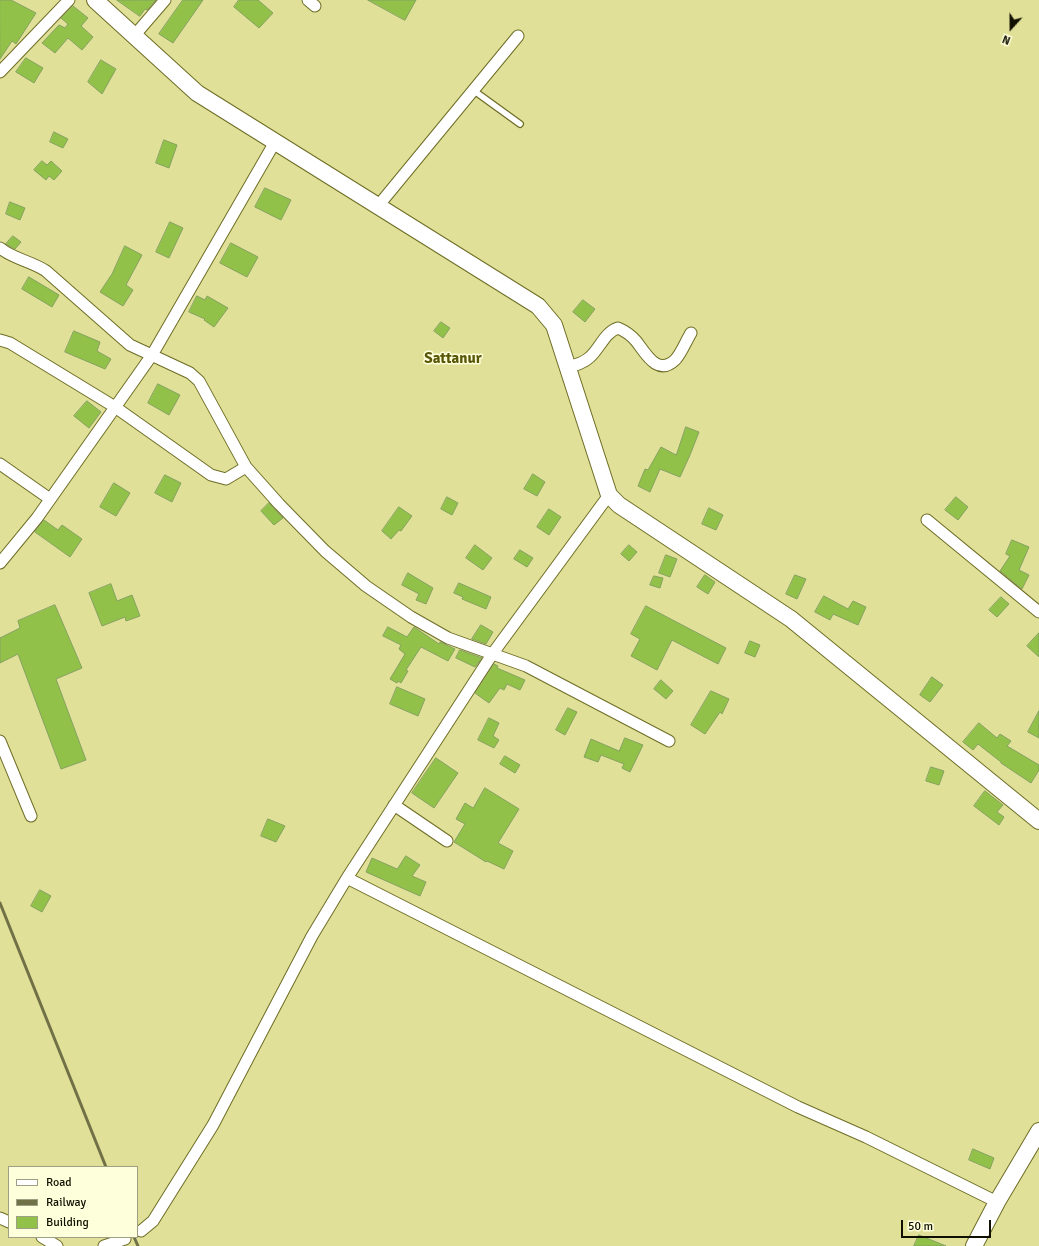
<!DOCTYPE html>
<style>
body{margin:0}
#map{position:relative;width:1039px;height:1246px;overflow:hidden;background:#e0e098;font-family:Signika,sans-serif}
canvas{display:block}
.legend{position:absolute;left:8px;top:1166px;width:130px;height:72px;box-sizing:border-box;background:#feffdb;border:1px solid #9f9f83;margin:0;padding:5px 7px;list-style:none;font-size:12px;color:#111000}
.legend li{display:flex;align-items:center;gap:8px;height:20px}
.legend b{width:20px;border:1px solid #9f9f83}
.north{position:absolute;left:991px;top:8px;width:40px;height:40px;-webkit-text-stroke:3px #feffdb;paint-order:stroke;rotate:201deg;font-size:11px;font-weight:700;line-height:16px;text-align:center;color:#111000}
.north::after{content:'';display:block;margin:auto;width:14px;height:18px;background:#111000;clip-path:polygon(50% 0,100% 100%,50% 72%,0 100%)}
.scale{position:absolute;left:901px;top:1220px;width:90px;height:18px;box-sizing:border-box;border:2px solid #111000;border-top:0;padding-left:5px;font-size:12px;line-height:14px;white-space:nowrap;color:#111000;-webkit-text-stroke:3px #feffdb;paint-order:stroke}
</style>
<div id="map">
<canvas width="1039" height="1246"></canvas>
<ul class="legend">
<li><b style="height:5px;background:#fff"></b>Road</li>
<li><b style="height:5px;background:#717147"></b>Railway</li>
<li><b style="height:11px;background:#91c148"></b>Building</li>
</ul>
<div class="north">N</div>
<div class="scale">50 m</div>
</div>
<script>
const ctx = document.querySelector('canvas').getContext('2d');
ctx.lineJoin = 'round';
function fillPath(path, color) {
  ctx.fillStyle = color;
  ctx.fill(path, 'evenodd');
}
function strokePath(path, color, width, dash) {
  ctx.strokeStyle = color;
  ctx.lineWidth = width;
  ctx.lineCap = dash ? 'butt' : 'round';
  ctx.setLineDash(dash || []);
  ctx.stroke(path);
}
function write(font, color, halo, rows, align = 'center') {
  ctx.font = font + ' Signika,sans-serif';
  ctx.lineWidth = 3;
  ctx.setLineDash([]);
  ctx.textBaseline = 'middle';
  ctx.strokeStyle = halo;
  ctx.fillStyle = color;
  for (const [text, x, y, turn = 0] of rows) {
    ctx.save();
    ctx.translate(x, y);
    ctx.rotate((+turn || 0) * Math.PI / 180);
    ctx.textAlign = isNaN(turn) ? turn : align;
    if (halo) ctx.strokeText(text, 0, 0);
    ctx.fillText(text, 0, 0);
    ctx.restore();
  }
}
const building = new Path2D(`
 M0 0H11L36 13 16 44 12 41 0 59Z
 M117 0H156L147 10 145 9 140 16Z
 M183 0H203L173 43 159 34Z
 M239 0H258L273 13 259 28 234 7Z
 M368 0H416L405 20Z
 M73 6 88 18 81 26 93 37 82 50 68 38 55 53 42 43 59 25 65 28 68 24 61 18Z
 M26 58 43 68 34 83 16 72Z
 M101 60 116 69 102 94 88 82Z
 M54 132 68 139 63 148 50 142Z
 M164 140 177 145 169 168 156 163Z
 M42 161 47 165 51 161 62 171 54 180 49 176 46 180 34 170Z
 M265 188 291 200 281 220 255 207Z
 M10 202 25 208 20 220 6 214Z
 M170 222 183 228 169 258 156 252Z
 M13 236 21 242 15 249 6 244Z
 M231 243 258 257 247 277 220 263Z
 M125 246 142 255 126 285 133 290 123 306 100 292 112 274Z
 M29 277 59 295 52 307 22 289Z
 M197 296 205 300 207 296 228 308 214 327 204 320 205 319 189 312Z
 M583 300 595 309 585 322 573 312Z
 M441 322 450 328 443 338 434 331Z
 M74 331 100 342 97 351 111 359 105 369 65 352Z
 M158 384 180 395 169 415 148 403Z
 M87 401 101 412 89 428 74 416Z
 M686 427 699 432 690 455 680 477 660 469 650 492 638 486 645 469 648 470 661 447 676 455Z
 M533 474 545 482 537 496 524 489Z
 M165 475 181 483 172 502 155 493Z
 M114 483 130 493 116 516 100 507Z
 M447 497 458 503 452 515 441 509Z
 M956 497 968 507 958 520 945 510Z
 M269 503 283 518 274 525 261 511Z
 M399 507 412 516 401 531 399 530 391 539 382 531Z
 M709 508 723 515 716 530 702 524Z
 M549 509 561 517 549 535 537 527Z
 M44 520 58 530 62 525 82 539 70 557 35 532Z
 M1012 540 1029 547 1019 570 1029 575 1022 589 1000 571 1010 556 1006 554Z
 M475 545 492 558 483 570 466 558Z
 M629 545 637 552 629 561 621 554Z
 M520 550 533 558 527 567 514 559Z
 M666 555 677 559 670 577 659 573Z
 M408 573 433 588 426 604 416 600 419 594 402 585Z
 M705 575 715 582 708 594 697 587Z
 M795 575 806 579 797 599 786 594Z
 M654 576 663 578 660 588 650 585Z
 M459 583 491 597 486 609 462 599 463 597 454 593Z
 M111 584 117 601 132 595 140 616 126 621 125 617 102 626 89 593Z
 M824 596 848 609 853 601 866 607 858 625 833 614 830 620 815 612Z
 M1001 597 1009 604 997 617 989 610Z
 M55 605 82 668 56 679 86 760 61 769 18 654 0 663V638L20 628 18 621Z
 M646 606 726 648 718 664 672 640 657 670 631 656 640 639 631 634Z
 M481 625 493 632 486 644 472 639Z
 M388 627 407 637 414 627 439 644 440 642 455 649 448 661 421 647 406 670 408 671 401 683 398 681 397 683 390 679 405 654 399 649 401 645 383 636Z
 M1039 633V657L1027 646Z
 M750 641 760 645 755 657 745 653Z
 M460 650 482 658 475 667 456 658Z
 M494 664 498 666 497 668 525 680 520 690 507 684 504 690 500 688 489 703 475 693Z
 M932 677 943 685 930 702 920 695Z
 M661 680 673 691 666 699 654 689Z
 M397 687 425 699 418 716 390 704Z
 M711 691 729 699 722 714 720 712 705 734 691 725Z
 M568 708 577 712 565 735 556 730Z
 M1039 711V738L1028 732Z
 M489 718 499 723 493 736 499 740 494 748 478 740Z
 M979 723 997 738 1000 734 1011 741 1007 746 1039 765V770L1031 783 1001 763V762L978 744 973 750 963 742Z
 M625 738 643 745 630 772 622 768 624 764 601 755 598 762 584 757 591 739 619 751Z
 M505 756 520 765 515 773 500 764Z
 M436 758 458 773 434 808 412 793Z
 M931 767 944 771 939 785 926 781Z
 M485 788 519 809 498 843 513 851 504 869 487 861 486 862 454 842 465 824 456 819 465 803 473 808Z
 M985 791 1003 805 997 812 1004 817 999 825 974 806Z
 M268 819 285 826 276 842 261 836Z
 M406 856 420 865 412 876 426 882 420 896 366 872 372 858 397 869Z
 M40 890 51 896 42 912 31 906Z
 M973 1149 994 1158 990 1169 969 1160Z
 M919 1235 946 1246H914Z`);
const lane = new Path2D(`
 M473 90 520 124`);
const street = new Path2D(`
 M308 0 315 6
 M134 36 165 0
 M0 72 69 0
 M378 206 518 36
 M0 248C13 259 31 261 46 271L130 345 190 373 199 381 246 467 279 504 325 551 366 586 411 617 448 638 526 666 669 741
 M0 340 10 343 115 407 211 475 226 479 246 467
 M567 367C576 365 584 363 590 357 600 348 605 332 618 328 625 331 631 335 636 341 645 352 657 377 675 360 681 354 686 341 691 333
 M0 464 50 499
 M609 495 493 653 347 878 798 1107 866 1137 997 1202
 M927 520 1039 612
 M0 563 37 518 152 355 275 142
 M0 741 31 816
 M394 805 447 841
 M0 1218 9 1222
 M141 1231 153 1221 213 1125 312 936 347 878
 M42 1237 57 1246
 M104 1246 125 1239`);
const secondary = new Path2D(`
 M95 0 197 93 538 306 554 325 609 495 619 505 791 619 1039 821
 M974 1246 997 1202 1039 1131`);
const rail = new Path2D(`
 M0 903 106 1167
 M134 1237 138 1246`);
const districtNames = [
 ["Sattanur",453,359]
];
fillPath(building, '#91c148');
strokePath(building, '#85a162', 1);
strokePath(lane, '#6e6d26', 8);
strokePath(street, '#6e6d26', 13);
strokePath(secondary, '#6e6d26', 18);
strokePath(lane, '#fff', 5.5);
strokePath(street, '#fff', 11);
strokePath(secondary, '#fff', 16);
strokePath(rail, '#717147', 3);
write('bold 15px', '#585607', '#feffdb', districtNames);
</script>
